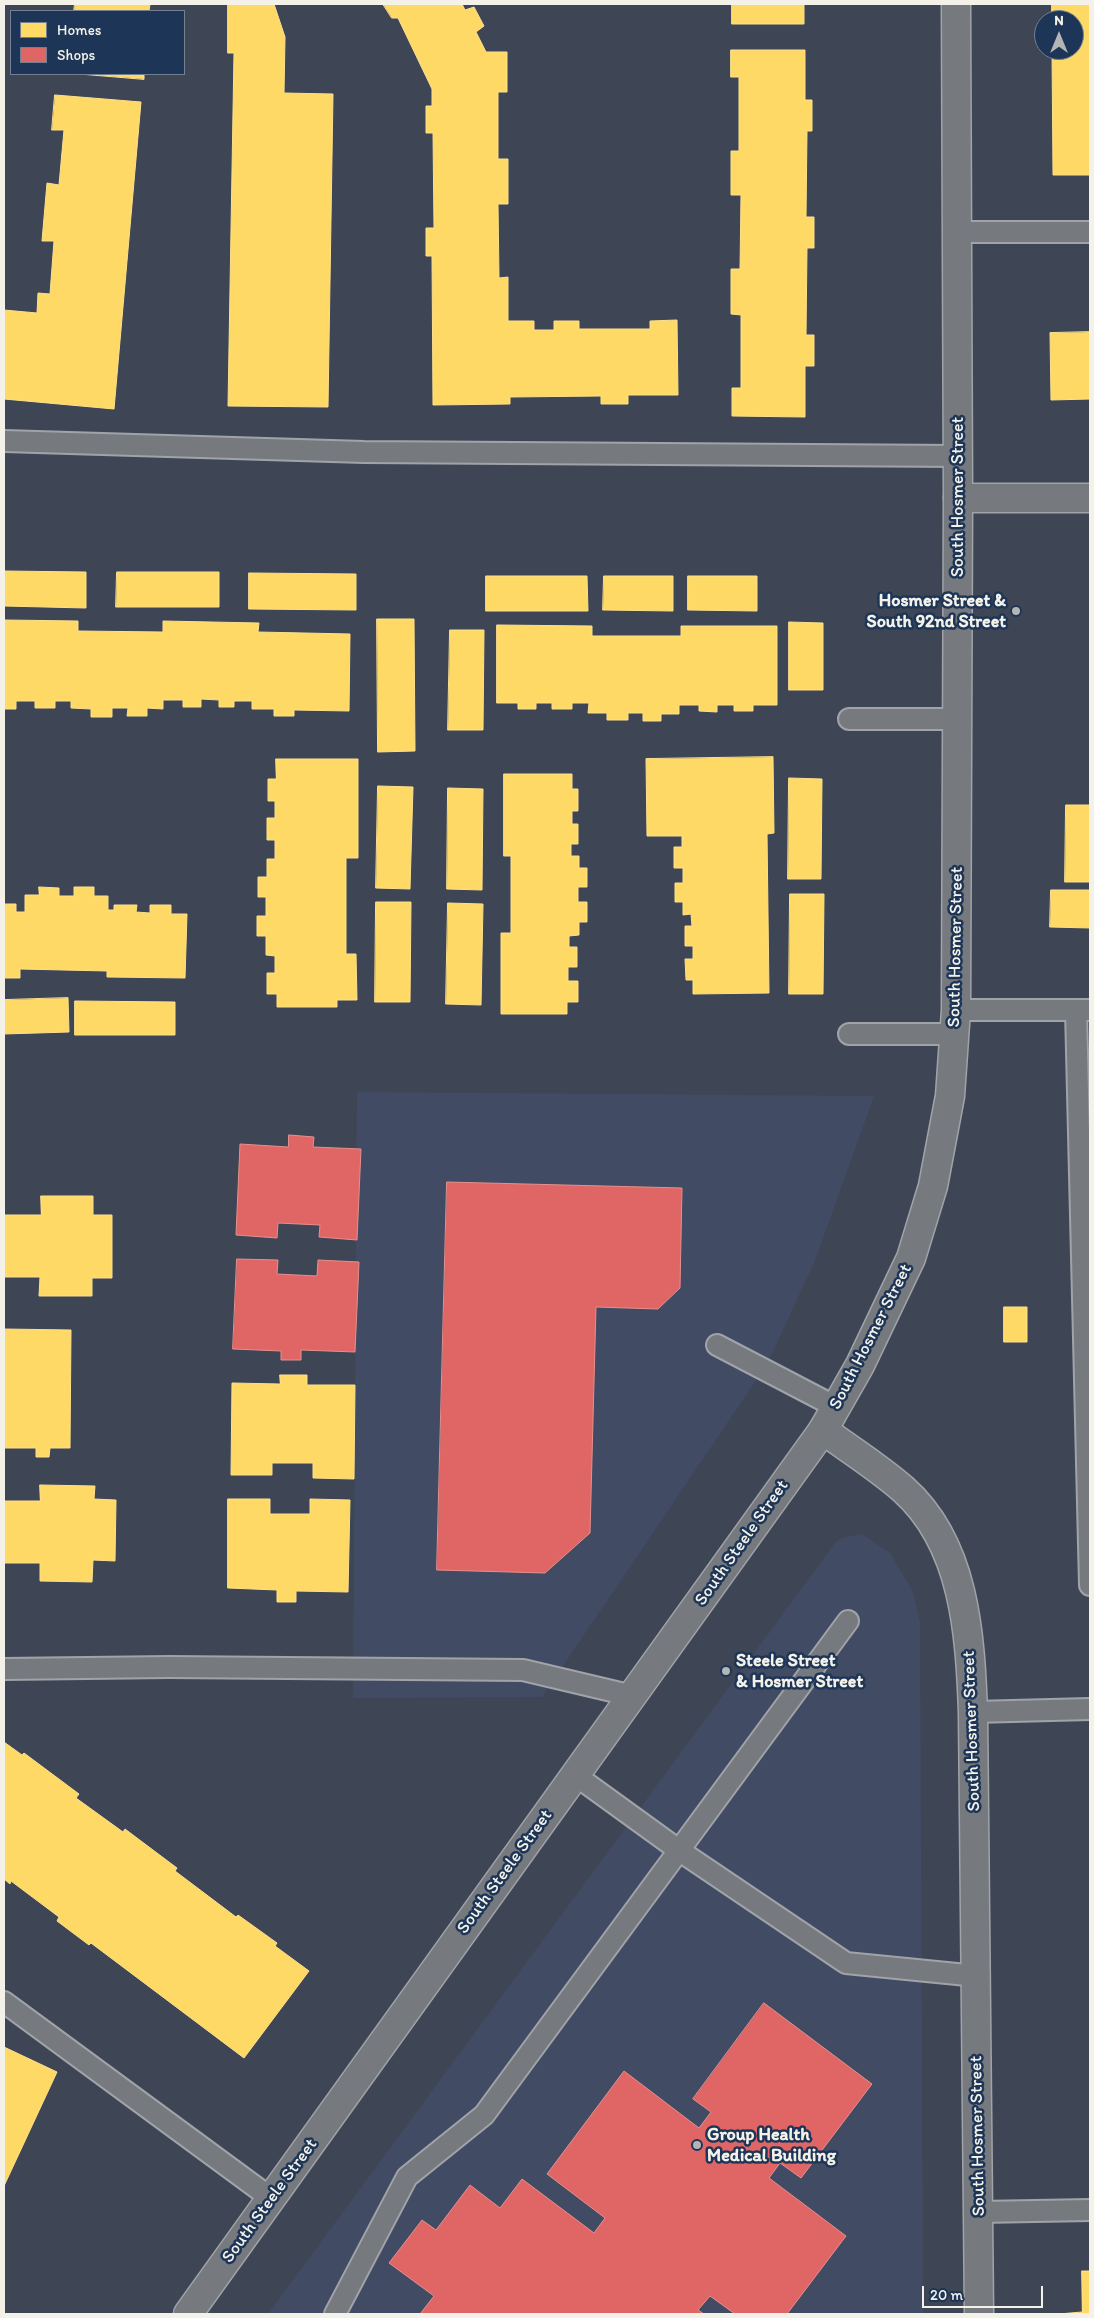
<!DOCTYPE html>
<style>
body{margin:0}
#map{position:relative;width:1094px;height:2318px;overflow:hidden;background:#3e4656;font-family:Itim,sans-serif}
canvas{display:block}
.frame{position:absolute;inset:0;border:5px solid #f4f1e8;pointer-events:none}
.legend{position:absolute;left:10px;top:10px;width:175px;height:65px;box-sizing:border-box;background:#1d3557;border:1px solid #738091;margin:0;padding:6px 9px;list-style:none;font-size:15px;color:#f4f1e8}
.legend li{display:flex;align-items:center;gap:10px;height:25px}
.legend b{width:25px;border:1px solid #738091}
.north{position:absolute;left:1034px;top:10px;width:50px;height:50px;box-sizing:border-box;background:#1d3557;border:1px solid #738091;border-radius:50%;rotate:0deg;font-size:14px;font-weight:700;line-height:20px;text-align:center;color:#f4f1e8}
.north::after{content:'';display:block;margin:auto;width:18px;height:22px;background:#b4b5b5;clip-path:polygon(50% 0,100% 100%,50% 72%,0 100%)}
.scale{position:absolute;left:922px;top:2286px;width:121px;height:22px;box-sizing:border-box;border:2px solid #f4f1e8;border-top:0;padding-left:6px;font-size:15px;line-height:18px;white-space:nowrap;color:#f4f1e8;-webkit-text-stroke:4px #1d3557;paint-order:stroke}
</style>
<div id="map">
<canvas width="1094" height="2318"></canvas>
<div class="frame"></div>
<ul class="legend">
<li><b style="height:14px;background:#ffd966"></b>Homes</li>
<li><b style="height:14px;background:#e06666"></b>Shops</li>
</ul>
<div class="north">N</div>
<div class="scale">20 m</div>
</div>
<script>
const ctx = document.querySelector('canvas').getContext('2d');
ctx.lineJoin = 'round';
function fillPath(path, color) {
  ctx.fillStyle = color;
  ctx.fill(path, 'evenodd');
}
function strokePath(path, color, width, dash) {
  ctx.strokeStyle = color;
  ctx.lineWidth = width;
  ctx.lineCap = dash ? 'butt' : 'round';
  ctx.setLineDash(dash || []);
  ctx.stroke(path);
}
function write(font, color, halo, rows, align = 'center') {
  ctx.font = font + ' Itim,sans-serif';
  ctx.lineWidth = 5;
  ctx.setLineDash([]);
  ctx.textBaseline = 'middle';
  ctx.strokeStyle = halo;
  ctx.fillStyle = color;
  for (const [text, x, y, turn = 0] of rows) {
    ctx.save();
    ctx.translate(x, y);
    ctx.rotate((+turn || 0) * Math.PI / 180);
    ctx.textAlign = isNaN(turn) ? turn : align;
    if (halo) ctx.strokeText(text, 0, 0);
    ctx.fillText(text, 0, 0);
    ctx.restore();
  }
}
const built = new Path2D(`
 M357 1092 874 1096 814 1263 767 1364 542 1697 353 1698Z
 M862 1534 890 1553 913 1592 920 1622 923 2314H268L835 1543 842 1538Z`);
const homes = new Path2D(`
 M75 4H150L149 11H74Z
 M228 4H274L285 37 284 93 333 94 328 407 228 406 234 53H228Z
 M383 4H462L465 10 474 7 484 26 476 32 486 52H507V92H498V159H508V204H498L499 278 508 277V321H534V330H554V321H579V329H650V321L677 320 678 395H628V404H601V396L510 397V404L433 405 432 256H426V228H434L433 133H426V106H432V89L398 18H392Z
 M732 4H804V24H732Z
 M1052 4H1090V175H1053L1052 50H1074V20H1052Z
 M731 50H805V100H812V131H807L806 217H814V248H807L806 335H814V366H805V417L732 416V388H741V315L731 314V269H740L741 195H731V151H739V77H731Z
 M80 74H144V79Z
 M55 95 141 102 114 409 4 399V310L37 313 38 293 50 294 54 241H42L47 183 59 185 64 130H52Z
 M1090 332V399L1051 400 1050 333Z
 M4 571 86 572V608L4 606Z
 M117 572H219V607H116Z
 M249 573 356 574V610L249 609Z
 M486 576H587L588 611H486Z
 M604 576H673V611L603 610Z
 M688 576H757V611L688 610Z
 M377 619H414L415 751 378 752Z
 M4 620 78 621V631L163 632V621L259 623 258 632 350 634 349 711 294 710V716H274V709H252V701H234V707H219V700L201 699V707H183V700H163V709L147 708V716H127L128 708H112V717H91V709L71 708V701H55V708H35V701H16V709H4Z
 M789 622 823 623V690H789Z
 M497 625 592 626V636H681V626H777V705H753V711H734V705H717V712L699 711V705H679V714H661V721H643V713H628V720H607V713H588L589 703H572V709H552V703H536V709H518V703H497Z
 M450 630H484L483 730H448Z
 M773 757 774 833 767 834 769 993 693 994V980H686L685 959H693V946H685V926H692L691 914 683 915V902H675V883H683V868H674V847H682V836H647L646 759Z
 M276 759H358V858H346V954H356L357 1000H337V1007H277V994H267V973H275V956L266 955V936H257V916H266V897H258V877H267V859H275V840H267V818H275V801H268V779H276Z
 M504 774H572V789H578V811H572V824H578V844H571V856H579V868H587V887H578V902H587V922H579V935L569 936V947H577V967H568V981H578V1002H567V1014H501V933H511V856H504Z
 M789 778 822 779 821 879H788Z
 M378 786 413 787 410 889 376 888Z
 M448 788 483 789 482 890 447 889Z
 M1066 805H1090V882H1065Z
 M39 887 59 888V896H74V887H94V896H108V910H114V905H137L136 912 150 913V905H171V914H187L185 978 107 977V971L20 969V978H4V904H16V912H25V895H39Z
 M1051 890H1090V928L1050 927Z
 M790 894H824L823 994H789Z
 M376 902H411L410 1002H375Z
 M448 903 483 904 481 1005 446 1004Z
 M68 998 69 1032 4 1034V1000Z
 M75 1001 175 1002V1035H75Z
 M41 1196H93V1215H112V1278H92V1296H39L40 1277H4V1215H41Z
 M1004 1307H1027V1342H1004Z
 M4 1329 71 1330 70 1448H50L49 1457H36V1448H4Z
 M280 1375H307V1385H355L354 1479 313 1478V1463H272V1475H231L232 1383 280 1384Z
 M40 1485 95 1486 94 1499 116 1500 115 1561 93 1560 92 1582 40 1581V1563H4V1501H40Z
 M228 1499H270V1514H310V1499L350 1500 348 1592 296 1591V1602H277V1590L228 1588Z
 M4 1742 22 1755 24 1753 79 1794 76 1798 123 1832 125 1829 177 1868 175 1871 236 1917 238 1915 277 1943 275 1946 309 1971 244 2058 91 1943 89 1945 57 1921 59 1917 11 1881 10 1884 4 1879Z
 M4 2047 57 2072 4 2186Z
 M1082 2271H1090V2314H1059L1082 2312Z`);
const shops = new Path2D(`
 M289 1135 314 1137 313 1147 361 1149 357 1240 319 1237 320 1225 278 1223 277 1238 236 1235 240 1144 288 1147Z
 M447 1182 682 1188 680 1288 658 1309 596 1307 590 1533 545 1573 437 1570Z
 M237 1259 278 1260 277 1274 317 1276 318 1260 359 1262 355 1352 301 1350V1360H281V1351L233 1349Z
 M764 2003 872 2084 801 2178 780 2163 769 2178 846 2236 787 2314H735L710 2296 698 2310 704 2314H420L434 2296 389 2263 422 2220 436 2230 470 2185 500 2208 522 2179 594 2233 605 2218 547 2174 624 2071 699 2128 711 2112 693 2099Z`);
const service = new Path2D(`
 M957 232H1090
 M4 441 364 452 958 456
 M849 719H957
 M956 1010H1090
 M1076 1010 1090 1585
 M849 1034H955
 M717 1345 836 1407
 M4 1669 169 1667 523 1670 633 1696
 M973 1712 1090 1709
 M575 1775 680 1851 846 1963 977 1976
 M4 2002 272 2199
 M979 2212 1090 2210
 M335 2314 407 2177 484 2115 848 1621`);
const minor = new Path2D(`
 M958 498H1090
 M823 1430C849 1449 878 1467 903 1489 965 1544 970 1634 973 1712L979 2314`);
const secondary = new Path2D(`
 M188 2314 823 1430 860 1365 911 1258 933 1186 950 1096 956 1010 958 498 956 4`);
const markers = [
 [1016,611,5,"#b4b5b5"],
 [726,1671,5,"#b4b5b5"],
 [697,2145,5,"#b4b5b5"]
];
const streetNames = [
 ["South Hosmer Street",958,497,-90],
 ["South Hosmer Street",956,947,-89],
 ["South Hosmer Street",871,1337,-63],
 ["South Steele Street",742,1543,-55],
 ["South Hosmer Street",972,1731,-92],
 ["South Steele Street",505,1872,-54],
 ["South Hosmer Street",978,2136,-91],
 ["South Steele Street",270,2201,-54]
];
const poiNames = [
 ["Hosmer Street &",1006,601,"right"],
 ["South 92nd Street",1006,622,"right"],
 ["Steele Street",736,1661],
 ["& Hosmer Street",736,1682],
 ["Group Health",707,2135],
 ["Medical Building",707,2156]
];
fillPath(built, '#424b64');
fillPath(homes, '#ffd966');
strokePath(homes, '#fce08d', 1);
fillPath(shops, '#e06666');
strokePath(shops, '#e6908d', 1);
strokePath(service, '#a0a3a8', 24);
strokePath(minor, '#a0a3a8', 31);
strokePath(secondary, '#a0a3a8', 31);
strokePath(service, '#767a7f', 20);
strokePath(minor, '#767a7f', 28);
strokePath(secondary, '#767a7f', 28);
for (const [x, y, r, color] of markers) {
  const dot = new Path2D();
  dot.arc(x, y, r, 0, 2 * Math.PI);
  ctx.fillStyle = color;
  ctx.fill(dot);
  strokePath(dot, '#1d3557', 2);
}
write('18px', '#f4f1e8', '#1d3557', streetNames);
write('bold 18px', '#f4f1e8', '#1d3557', poiNames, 'left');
</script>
